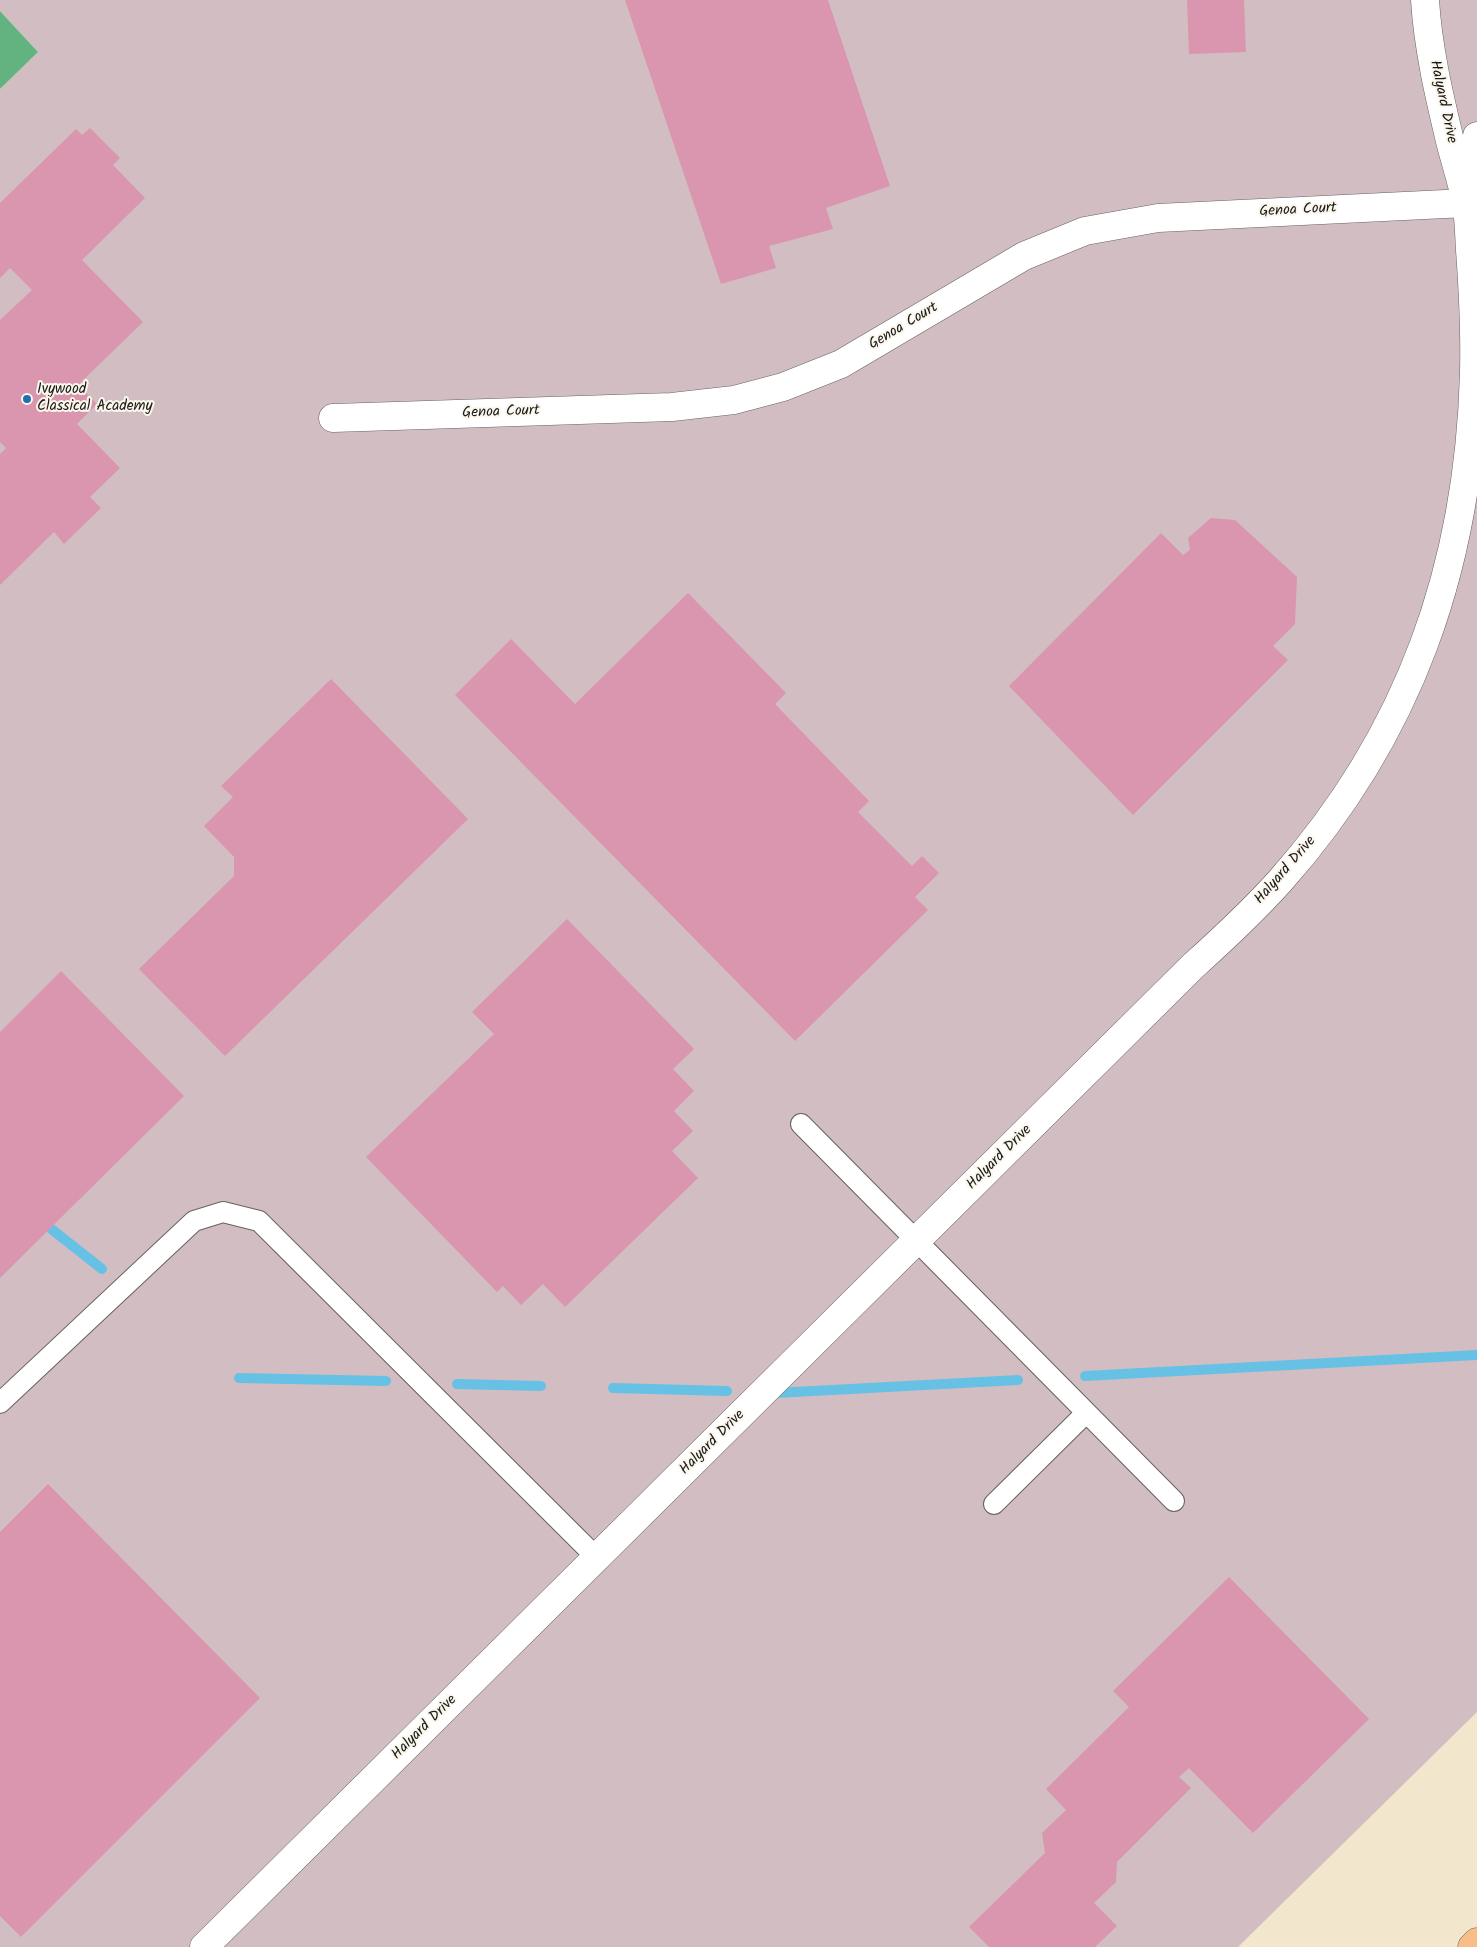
<!DOCTYPE html>
<style>
body{margin:0}
canvas{display:block;background:#f2e7cc}
</style>
<canvas width="1477" height="1947"></canvas>
<script>
const ctx = document.querySelector('canvas').getContext('2d');
ctx.lineJoin = 'round';
function fillPath(path, color) {
  ctx.fillStyle = color;
  ctx.fill(path, 'evenodd');
}
function strokePath(path, color, width, dash) {
  ctx.strokeStyle = color;
  ctx.lineWidth = width;
  ctx.lineCap = dash ? 'butt' : 'round';
  ctx.setLineDash(dash || []);
  ctx.stroke(path);
}
function write(font, color, halo, rows, align = 'center') {
  ctx.font = font + ' Kalam,sans-serif';
  ctx.lineWidth = 4;
  ctx.setLineDash([]);
  ctx.textBaseline = 'middle';
  ctx.strokeStyle = halo;
  ctx.fillStyle = color;
  for (const [text, x, y, turn = 0] of rows) {
    ctx.save();
    ctx.translate(x, y);
    ctx.rotate((+turn || 0) * Math.PI / 180);
    ctx.textAlign = isNaN(turn) ? turn : align;
    if (halo) ctx.strokeText(text, 0, 0);
    ctx.fillText(text, 0, 0);
    ctx.restore();
  }
}
const industrial = new Path2D(`
 M0 0H1477V1712L1238 1947H0V89L38 52 0 11Z`);
const forest = new Path2D(`
 M0 11 38 52 0 89Z`);
const stream = new Path2D(`
 M40 1220 102 1269
 M1085 1376 1477 1355
 M239 1378 386 1381
 M457 1384 541 1386
 M613 1388 727 1391
 M776 1393 1018 1380`);
const building = new Path2D(`
 M625 0H828L890 186 826 208 833 229 769 246 776 268 721 284Z
 M1187 0H1244L1246 52 1189 54Z
 M90 128 120 158 113 165 145 198 82 260 143 322 78 385 97 404 77 424 120 468 90 497 101 508 64 544 54 532 0 585V454L6 448 0 442V320L32 290 10 268 0 278V203L76 129 82 135Z
 M1211 518 1235 520 1297 577 1295 624 1273 646 1288 660 1133 815 1009 686 1161 533 1183 555 1190 550 1188 538Z
 M688 593 786 693 775 704 869 801 858 812 912 866 922 856 939 873 915 897 928 910 795 1041 455 695 511 639 575 704Z
 M331 679 468 819 225 1056 139 969 234 876V857L204 826 233 797 221 786Z
 M567 919 694 1049 673 1069 694 1091 674 1111 693 1131 672 1151 698 1178 565 1307 543 1284 521 1305 503 1286 497 1292 366 1157 494 1034 472 1012Z
 M61 971 184 1096 0 1278V1032Z
 M48 1484 260 1698 21 1937 0 1916V1532Z
 M1229 1577 1369 1719 1253 1833 1189 1768 1179 1777 1191 1788 1117 1862 1116 1882 1094 1903 1117 1926 1095 1947H989L969 1927 1045 1853 1042 1833 1066 1810 1046 1789 1129 1707 1113 1691Z`);
const lane = new Path2D(`
 M801 1124 1174 1501
 M0 1403 194 1221 223 1212 259 1221 597 1558
 M994 1504 1086 1413`);
const street = new Path2D(`
 M1468 192 1477 136
 M333 418 672 407 734 400 783 387 841 364 1024 256 1085 231 1158 218 1466 203
 M204 1947 1193 966C1223 939 1253 911 1280 881 1410 735 1469 566 1474 372 1475 331 1473 291 1470 250 1469 234 1469 218 1466 202 1462 182 1455 161 1450 141 1439 95 1428 48 1425 0`);
const highway = new Path2D(`
 M1472 1947 1477 1942`);
const markers = [
 [27,399,5,"#1f6fb2"]
];
const streetNames = [
 ["Halyard Drive",1442,102,78],
 ["Genoa Court",1298,211,-3],
 ["Genoa Court",904,327,-31],
 ["Genoa Court",501,413,-2],
 ["Halyard Drive",1286,871,-49],
 ["Halyard Drive",1000,1158,-45],
 ["Halyard Drive",713,1443,-45],
 ["Halyard Drive",425,1728,-45]
];
const poiNames = [
 ["Ivywood",37,390],
 ["Classical Academy",37,407]
];
fillPath(industrial, '#d2bec2');
fillPath(forest, '#62b37f');
strokePath(stream, '#67c1e5', 10);
fillPath(building, '#da96ae');
strokePath(lane, '#67635a', 22);
strokePath(street, '#67635a', 29);
strokePath(highway, '#67635a', 29);
strokePath(lane, '#fff', 20);
strokePath(street, '#fff', 28);
strokePath(highway, '#f8bd89', 28);
for (const [x, y, r, color] of markers) {
  const dot = new Path2D();
  dot.arc(x, y, r, 0, 2 * Math.PI);
  ctx.fillStyle = color;
  ctx.fill(dot);
  strokePath(dot, '#fbf7ec', 2);
}
write('15px', '#1c1c1c', '#fbf7ec', streetNames);
write('15px', '#1c1c1c', '#fbf7ec', poiNames, 'left');
</script>
